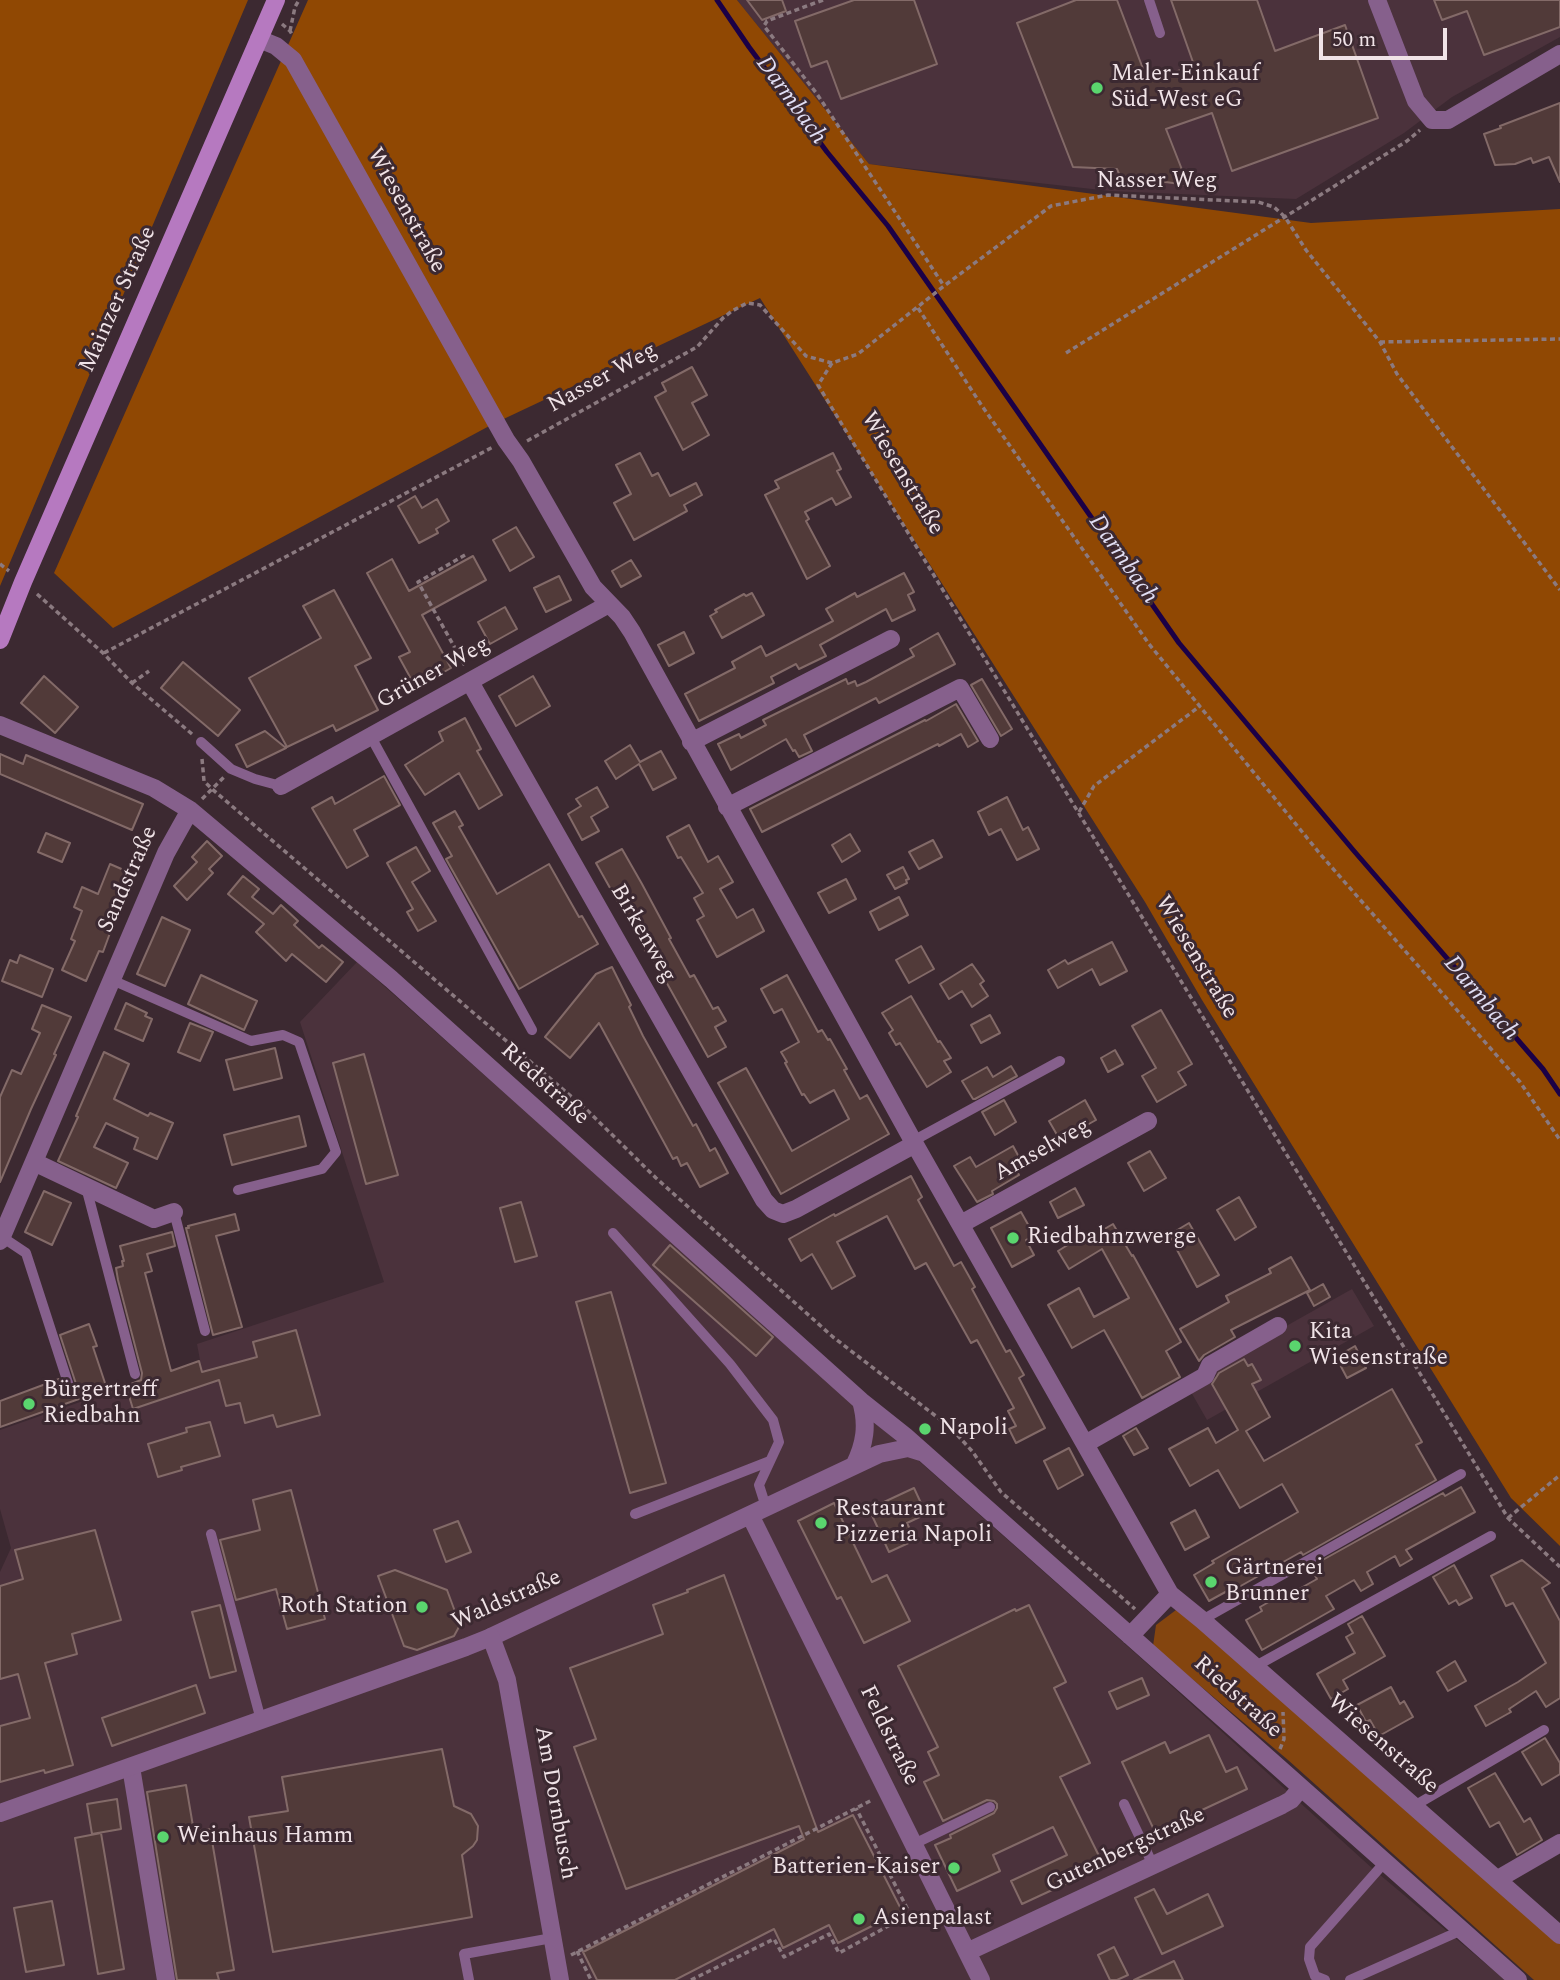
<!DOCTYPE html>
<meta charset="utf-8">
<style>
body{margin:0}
#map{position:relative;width:1560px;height:1980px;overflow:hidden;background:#3c2931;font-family:Spectral,serif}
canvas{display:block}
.scale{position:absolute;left:1319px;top:28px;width:128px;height:32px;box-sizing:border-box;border:4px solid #f0e3e7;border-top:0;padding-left:9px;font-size:21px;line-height:24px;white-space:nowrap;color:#f0e3e7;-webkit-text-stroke:5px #3c2931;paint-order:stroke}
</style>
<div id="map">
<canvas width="1560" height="1980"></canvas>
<div class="scale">50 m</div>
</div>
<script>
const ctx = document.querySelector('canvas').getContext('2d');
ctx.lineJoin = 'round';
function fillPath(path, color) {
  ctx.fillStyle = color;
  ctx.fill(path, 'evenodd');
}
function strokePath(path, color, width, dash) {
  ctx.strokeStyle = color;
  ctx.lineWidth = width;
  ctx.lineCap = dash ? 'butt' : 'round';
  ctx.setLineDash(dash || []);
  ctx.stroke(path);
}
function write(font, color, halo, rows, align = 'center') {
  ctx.font = font + ' Spectral,serif';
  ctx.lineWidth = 6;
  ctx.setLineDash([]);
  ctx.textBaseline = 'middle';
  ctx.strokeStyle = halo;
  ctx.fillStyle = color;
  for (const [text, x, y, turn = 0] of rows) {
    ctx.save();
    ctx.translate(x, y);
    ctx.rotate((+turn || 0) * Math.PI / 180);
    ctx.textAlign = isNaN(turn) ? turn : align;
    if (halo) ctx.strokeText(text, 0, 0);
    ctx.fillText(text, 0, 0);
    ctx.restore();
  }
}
const built = new Path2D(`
 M737 0H1560V37L1452 97 1404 133 1296 199 1110 191 869 164Z
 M357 962 1143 1660 1373 1869 1505 1980H0V1572L11 1548 0 1509V1430L200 1360 197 1344 384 1282 300 1022Z
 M1352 1289 1374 1326 1207 1420 1191 1392 1217 1376 1215 1372 1217 1365Z`);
const green = new Path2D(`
 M1176 1610 1191 1619 1560 1943V1980H1534L1288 1760 1153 1646 1156 1625Z`);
const forest = new Path2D(`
 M0 0H248L0 586Z
 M308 0H737L869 164 1311 223 1560 209V1546L1511 1498 1202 1000 1145 902 760 298 493 424 113 628 54 573Z`);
const stream = new Path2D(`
 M717 0 749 47 827 152 888 226 1179 643 1354 851 1543 1069 1560 1094`);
const building = new Path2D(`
 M747 0H782L786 11 762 20Z
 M854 0H914L937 64 841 99 827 61 811 67 795 21Z
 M1076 0H1117L1148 82 1194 65 1171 0H1257L1275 51 1345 25 1378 118 1232 171 1212 113 1166 129 1188 185 1120 176 1117 169 1073 167 1017 23Z
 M1434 0H1560V27L1484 55 1467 11 1442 20Z
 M1560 103V182L1549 157 1533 163 1531 158 1515 164 1495 165 1484 134 1501 128 1500 126Z
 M692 367 707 395 692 403 709 435 683 450 655 397 666 391 662 383Z
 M640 453 652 476 658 473 670 496 696 483 702 495 684 505 687 511 634 540 614 503 631 494 616 465Z
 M833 453 841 469 837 471 851 497 836 505 832 498 805 512 809 519 806 521 830 566 807 579 765 495 779 488 775 481Z
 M415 496 422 508 437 499 449 521 436 529 438 533 419 543 398 506Z
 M516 527 534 557 510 571 493 540Z
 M473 556 486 580 422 615 451 668 416 688 399 657 410 652 367 573 392 559 409 591Z
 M631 560 641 576 621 587 612 571Z
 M904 573 914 592 908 595 915 610 892 621 886 609 820 645 826 656 799 669 796 664 771 677 774 683 699 721 685 694 735 668 732 662 761 646 766 656 833 621 826 609 855 593 857 597Z
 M559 576 571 600 546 612 534 588Z
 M334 590 371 658 355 666 378 710 336 731 333 725 287 747 249 678 321 638 303 606Z
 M752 593 764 615 722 638 710 616 717 612 715 610 744 594 746 596Z
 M505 607 517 629 490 644 478 622Z
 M684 632 694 653 669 666 658 645Z
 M938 633 955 664 879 703 876 698 804 735 812 751 799 757 795 750 793 751 786 739 731 770 718 744 739 734 741 738 766 725 763 720 846 679 848 684 855 681 857 686 866 682 914 656 910 649Z
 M183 662 240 710 218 736 161 688Z
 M44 676 78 707 55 733 21 703Z
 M533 676 550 706 516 726 499 696Z
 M982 679 1012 729 1001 736 971 685Z
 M956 704 978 741 968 747 961 734 939 746 938 744 762 832 750 809 925 720 926 721Z
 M465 718 481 749 477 751 502 795 479 809 459 773 425 795 405 765 443 741 439 732Z
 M265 731 286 748 247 767 236 745Z
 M630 745 640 762 661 751 676 778 653 790 639 764 616 779 605 761Z
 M0 754 23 764 26 755 143 804 132 830 0 774Z
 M384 776 400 805 354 830 368 856 347 868 312 808 332 797 335 804Z
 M597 787 608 807 591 817 599 831 582 840 568 814 581 806 576 799Z
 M1007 797 1023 830 1028 827 1039 849 1017 860 1001 829 989 835 978 812Z
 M455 811 463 825 459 827 497 894 549 864 579 917 582 916 598 944 519 989 446 859 452 856 433 823Z
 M689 825 708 862 718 856 733 882 720 889 737 918 753 909 764 931 717 957 697 920 704 916 694 898 703 893 681 857 678 858 667 837Z
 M46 833 70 843 62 862 38 852Z
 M850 834 860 851 842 862 832 845Z
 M933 840 942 857 919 869 909 852Z
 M207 841 222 856 209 869 213 873 187 900 174 886 197 862 192 857Z
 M416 847 430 871 412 882 436 921 418 931 407 912 413 909 387 863Z
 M622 849 642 884 671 938 669 939 690 977 694 975 713 1009 718 1007 726 1021 715 1027 726 1047 708 1057 649 951 646 952 596 863Z
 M110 864 133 874 108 932 110 933 103 952 99 951 86 981 62 970 75 941 71 939 82 911 74 907 82 887 98 894Z
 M903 867 909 879 906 880 907 883 895 889 887 875Z
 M243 876 259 889 252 897 273 914 281 905 298 921 294 925 319 948 322 945 343 962 326 982 292 954 286 961 256 932 264 924 228 894Z
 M846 879 856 899 829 913 818 893Z
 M899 897 908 915 879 930 870 912Z
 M162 917 190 930 165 986 137 974Z
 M1112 942 1127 971 1100 985 1092 969 1058 988 1048 970 1065 960 1068 964Z
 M921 946 934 969 909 983 896 960Z
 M20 955 53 969 42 997 2 981 10 960 17 963Z
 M972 964 984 981 980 984 988 996 972 1007 962 991 949 999 940 984Z
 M612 967 631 1005 629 1007 643 1036 693 1126 696 1124 710 1151 715 1148 728 1173 700 1187 687 1163 681 1166 677 1157 673 1159 599 1023 570 1058 545 1037 596 974Z
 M201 975 257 1001 244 1030 188 1004Z
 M787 975 818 1032 822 1030 828 1040 830 1039 847 1069 844 1070 860 1099 867 1095 889 1134 781 1194 718 1083 746 1068 792 1151 849 1119 834 1090 810 1103 804 1094 802 1095 785 1063 787 1062 781 1052 799 1042 782 1009 774 1013 761 989Z
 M911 996 938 1042 940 1041 951 1058 944 1061 951 1072 927 1087 900 1043 896 1045 889 1033 893 1030 882 1013Z
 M126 1003 147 1013 145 1016 152 1019 143 1041 115 1029Z
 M42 1005 71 1017 54 1054 56 1055 31 1109 0 1182V1097L12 1070 21 1074 40 1033 32 1029Z
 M1161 1010 1192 1064 1178 1072 1186 1085 1157 1102 1142 1076 1156 1068 1132 1026Z
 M990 1015 1000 1033 981 1043 971 1025Z
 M190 1023 213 1032 200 1061 178 1052Z
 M275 1048 282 1078 234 1090 226 1060Z
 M1115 1050 1123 1064 1108 1072 1101 1058Z
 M104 1052 129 1064 114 1099 148 1116 150 1113 173 1123 157 1159 134 1149 138 1138 106 1123 94 1147 128 1163 116 1188 58 1161 78 1117 76 1116Z
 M364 1054 398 1175 366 1184 333 1063Z
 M1011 1066 1017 1076 975 1099H973L962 1081 987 1067 993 1077Z
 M1004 1100 1016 1122 995 1135 982 1112Z
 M1085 1100 1096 1120 1060 1140 1049 1121Z
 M299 1116 306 1146 232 1165 224 1135Z
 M1013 1146 1020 1159 1013 1163 1019 1175 992 1191 993 1194 977 1202 954 1166 970 1157 976 1167Z
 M1150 1151 1166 1178 1144 1191 1128 1163Z
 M911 1176 922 1197 918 1200 954 1266 961 1262 975 1287 972 1289 1006 1352 1010 1350 1024 1375 1019 1378 1045 1428 1016 1443 1009 1429 1016 1426 1008 1411 1014 1408 977 1340 971 1343 926 1263 915 1269 887 1216 837 1242 855 1276 832 1289 812 1254 801 1261 789 1239 834 1214 835 1216Z
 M1075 1188 1084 1205 1058 1218 1050 1202Z
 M44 1191 71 1203 52 1245 25 1232Z
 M1239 1197 1256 1227 1235 1240 1217 1210Z
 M521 1202 537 1256 515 1262 500 1208Z
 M1021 1212 1034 1235 1026 1240 1034 1255 1012 1267 991 1228Z
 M235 1214 239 1230 216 1236 242 1327 213 1335 186 1228H189L188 1226Z
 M1189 1223 1219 1275 1197 1287 1169 1235Z
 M1113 1224 1132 1256 1133 1255 1181 1342 1166 1351 1180 1377 1142 1398 1104 1330 1072 1348 1048 1305 1079 1288 1094 1317 1129 1298 1102 1249 1069 1269 1058 1251 1079 1238 1082 1242Z
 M172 1232 175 1246 147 1254 152 1271 145 1273 171 1371 199 1361 202 1372 257 1357 253 1342 296 1330 320 1415 277 1427 273 1415 245 1423 240 1403 226 1406 219 1380 133 1409 126 1386 141 1380 142 1373 118 1280 116 1268 123 1266 122 1261H124L120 1246Z
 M670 1245 773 1337 756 1356 653 1265Z
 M1291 1257 1310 1290 1231 1330 1235 1337 1204 1355 1199 1361 1180 1329 1229 1302 1226 1296 1271 1273 1269 1269Z
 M1323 1284 1330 1297 1314 1306 1307 1293Z
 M611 1292 666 1483 630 1493 576 1302Z
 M89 1324 97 1346 93 1347 107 1389 0 1427V1401L59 1379 65 1392 71 1393 75 1390 76 1384 60 1335Z
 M1355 1346 1366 1368 1347 1378 1336 1357Z
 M1244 1359 1248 1366 1252 1364 1261 1380 1252 1384 1270 1417 1246 1431 1264 1461 1392 1389 1422 1442 1416 1445 1436 1480 1303 1555 1301 1552 1230 1592 1229 1590 1209 1601 1194 1575 1214 1563 1212 1561 1298 1512 1282 1484 1240 1508 1218 1470 1190 1486 1169 1449 1208 1428 1216 1443 1238 1430 1212 1384 1219 1373Z
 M210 1422 220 1456 181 1467 182 1470 158 1477 148 1444 187 1432 186 1428Z
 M1136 1428 1148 1448 1134 1455 1123 1436Z
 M1069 1448 1083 1475 1058 1489 1044 1461Z
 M1461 1487 1475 1512 1406 1550 1412 1559 1400 1566 1395 1556 1367 1572 1373 1584 1361 1591 1354 1580 1326 1596 1334 1609 1262 1650 1246 1620 1262 1611 1260 1607 1274 1599 1276 1602 1317 1579 1310 1567 1443 1493 1445 1496Z
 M914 1488 926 1514 907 1523 915 1540 889 1552 869 1509Z
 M291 1490 325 1619 287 1629 276 1589 236 1600 220 1540 260 1530 253 1500Z
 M834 1503 872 1582 887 1575 910 1621 864 1643 841 1597 837 1599 798 1521Z
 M1195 1510 1209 1537 1185 1550 1171 1523Z
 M458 1521 471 1552 446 1562 434 1530Z
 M95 1530 121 1620 72 1634 77 1654 45 1663 73 1765 45 1773 44 1770 0 1782V1726L30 1718 18 1674 0 1679V1586L23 1579 15 1550Z
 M1522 1560 1550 1583 1542 1588 1560 1621V1698L1546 1707 1536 1691 1509 1709 1511 1712 1486 1726 1475 1706 1518 1682 1546 1663 1513 1603 1506 1606 1491 1576Z
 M1454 1565 1472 1598 1459 1605 1456 1600 1449 1604 1433 1577Z
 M395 1570 447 1590 460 1625 454 1636 417 1650 404 1646 378 1576Z
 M724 1575 818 1832 853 1815 902 1911 838 1943 829 1925 783 1948 774 1929 675 1980H597L583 1952 804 1839 799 1826 626 1889 574 1747 596 1739 570 1668 663 1634 653 1605 688 1592 687 1590Z
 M220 1605 236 1671 210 1678 192 1612Z
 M1029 1605 1066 1682 1054 1688 1090 1763 1060 1777 1100 1858 1074 1871 1078 1878 1022 1904 1011 1881 1067 1855 1053 1827 993 1855 1000 1871 957 1891 935 1845 951 1838 950 1835 994 1813 997 1808V1804L994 1801 987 1800 943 1821 924 1782 939 1775 928 1752 938 1747 898 1666 1015 1609 1016 1611Z
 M1362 1616 1385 1656 1343 1680 1348 1689 1331 1699 1317 1674 1355 1653 1346 1637 1353 1633 1348 1624Z
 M1455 1661 1466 1681 1448 1691 1437 1672Z
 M1142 1678 1149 1695 1117 1709 1109 1692Z
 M196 1685 205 1713 112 1746 102 1718Z
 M1391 1687 1400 1704 1404 1701 1413 1717 1379 1736 1370 1720 1366 1722 1357 1705Z
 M1209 1735 1226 1772 1237 1767 1247 1789 1155 1832 1122 1762 1165 1742 1170 1753Z
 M1545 1738 1560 1763V1774L1542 1785 1522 1752Z
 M442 1749 454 1806 471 1814 478 1826 477 1840 473 1846 462 1855 472 1917 273 1952 249 1817 288 1811 282 1777Z
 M1495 1773 1524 1822 1530 1818 1542 1840 1517 1855 1499 1822 1490 1827 1468 1788Z
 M186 1785 194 1832 210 1829 234 1970 217 1973 219 1980H177L147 1792Z
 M117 1799 121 1829 92 1834 87 1804Z
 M101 1833 124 1969 98 1974 75 1838Z
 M1154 1889 1167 1914 1208 1894 1223 1926 1162 1954 1135 1898Z
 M52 1901 64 1965 26 1972 14 1908Z
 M1114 1947 1128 1975 1117 1980H1110L1098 1955Z
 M1174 1961 1183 1980H1134Z`);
const path = new Path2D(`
 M823 0 767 21 764 26 817 94 944 286
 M282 24 290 31 293 36
 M290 31 295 7 299 0
 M918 308 982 406 1149 644 1321 855 1520 1082 1560 1140
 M1380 342 1560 339
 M1066 353 1407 141 1420 130
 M832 363 818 385 1508 1518 1560 1567
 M527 441 697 347 723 318 732 311 747 303 760 305 806 356 832 363 858 354 944 286 1051 206 1108 195 1258 202 1274 207 1285 217 1306 250 1380 342 1397 374 1560 590
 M465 555 418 582 465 666
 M0 564 9 571
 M37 594 103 653 132 683 192 734
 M104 653 493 447
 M132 683 149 671
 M202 759 204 781 212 789 587 1110 656 1178 833 1337 950 1427 972 1451 1001 1492 1135 1609
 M202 799 224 777
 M1079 812 1094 786 1200 706
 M1508 1518 1560 1475
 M1280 1749 1284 1739 1283 1712
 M577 1951 591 1980
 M571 1955 872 1800
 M691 1980 774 1939 784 1957 829 1934 839 1953 910 1914 856 1808`);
const service = new Path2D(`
 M1149 0 1160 33
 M371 737 532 1030
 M201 742 231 769 255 779 281 786
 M112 980 251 1041 283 1035 299 1042 336 1152 322 1169 238 1190
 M913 1141 1060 1061
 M86 1187 135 1374
 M174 1212 205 1331
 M613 1233 730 1364 773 1420 779 1442 759 1485 766 1507
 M2 1237 26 1253 69 1386
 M635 1514 770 1461
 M211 1534 261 1720
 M1202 1620 1461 1474
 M1254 1667 1491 1536
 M1124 1804 1153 1865
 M1414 1806 1544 1730
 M914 1844 990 1807
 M469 1980 464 1954 552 1938
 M1325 1980 1315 1976 1309 1959 1310 1947 1385 1862
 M1350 1980 1462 1930`);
const minor = new Path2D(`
 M1377 0 1416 101 1432 120H1448L1560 54
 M259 39 276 46 293 60 506 440 521 461 593 587 622 617 632 632 913 1141 1170 1594 1202 1620 1560 1935
 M470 682 764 1200 773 1210 783 1214 796 1209 915 1144
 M0 725 154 788 190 810 391 979 861 1401 905 1436 1518 1980
 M691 742 891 639
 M281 786 609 604
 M727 807 960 688 990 739
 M34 1162 154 1219 174 1212
 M961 1224 1148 1121
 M0 1241 166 853 190 810
 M1085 1444 1205 1376 1210 1365 1278 1326
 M854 1466C865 1444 868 1425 861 1401
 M750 1515 981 1980
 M1130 1636 1170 1594
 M491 1637 879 1454 908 1448 924 1453
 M131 1767 166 1980
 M1498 1879 1560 1843
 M967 1952 1282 1805 1291 1800 1301 1788`);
const tertiary = new Path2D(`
 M0 1813 466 1647 491 1637 507 1680 560 1980`);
const secondary = new Path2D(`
 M0 640 23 582 276 0`);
const markers = [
 [1097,88,7,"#5ad56e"],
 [1013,1238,7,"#5ad56e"],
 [1295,1346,7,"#5ad56e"],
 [29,1404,7,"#5ad56e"],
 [925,1429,7,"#5ad56e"],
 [821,1523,7,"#5ad56e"],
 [1211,1582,7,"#5ad56e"],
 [422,1607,7,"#5ad56e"],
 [163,1837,7,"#5ad56e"],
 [954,1868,7,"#5ad56e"],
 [859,1919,7,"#5ad56e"]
];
const poiNames = [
 ["Maler-Einkauf",1111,75],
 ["Süd-West eG",1111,101],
 ["Riedbahnzwerge",1027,1238],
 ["Kita",1309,1333],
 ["Wiesenstraße",1309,1359],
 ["Bürgertreff",43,1391],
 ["Riedbahn",43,1417],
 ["Napoli",939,1429],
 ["Restaurant",835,1510],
 ["Pizzeria Napoli",835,1536],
 ["Gärtnerei",1225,1569],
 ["Brunner",1225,1595],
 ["Roth Station",408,1607,"right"],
 ["Weinhaus Hamm",177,1837],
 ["Batterien-Kaiser",940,1868,"right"],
 ["Asienpalast",873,1919]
];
const streetNames = [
 ["Nasser Weg",1157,182],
 ["Wiesenstraße",405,211,61],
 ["Mainzer Straße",119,300,-66],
 ["Nasser Weg",603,379,-29],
 ["Wiesenstraße",901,474,59],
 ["Grüner Weg",434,674,-29],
 ["Sandstraße",129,880,-66],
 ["Birkenweg",642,934,60],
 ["Wiesenstraße",1195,958,59],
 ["Riedstraße",544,1085,42],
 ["Amselweg",1043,1151,-29],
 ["Waldstraße",507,1601,-24],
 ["Riedstraße",1237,1698,42],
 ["Feldstraße",888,1736,64],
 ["Wiesenstraße",1382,1745,41],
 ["Am Dornbusch",554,1803,80],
 ["Gutenbergstraße",1126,1851,-25]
];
const waterNames = [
 ["Darmbach",790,101,54],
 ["Darmbach",1122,560,55],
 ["Darmbach",1480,999,50]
];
fillPath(built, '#4b323c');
fillPath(green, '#84450f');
fillPath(forest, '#904803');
strokePath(stream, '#1b0046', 5);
fillPath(building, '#513a39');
strokePath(building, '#836a68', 2);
strokePath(path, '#8b7a80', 3.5, [5, 3.5]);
strokePath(service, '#86608c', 10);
strokePath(minor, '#86608c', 18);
strokePath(tertiary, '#86608c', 18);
strokePath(secondary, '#b679c0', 18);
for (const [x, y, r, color] of markers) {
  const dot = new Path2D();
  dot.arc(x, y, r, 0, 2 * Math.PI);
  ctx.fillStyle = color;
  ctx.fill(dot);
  strokePath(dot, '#3c2931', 2.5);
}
write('23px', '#f0e3e7', '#3c2931', poiNames, 'left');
write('23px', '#f0e3e7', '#3c2931', streetNames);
write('italic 24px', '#e1def4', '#3c2931', waterNames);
</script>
